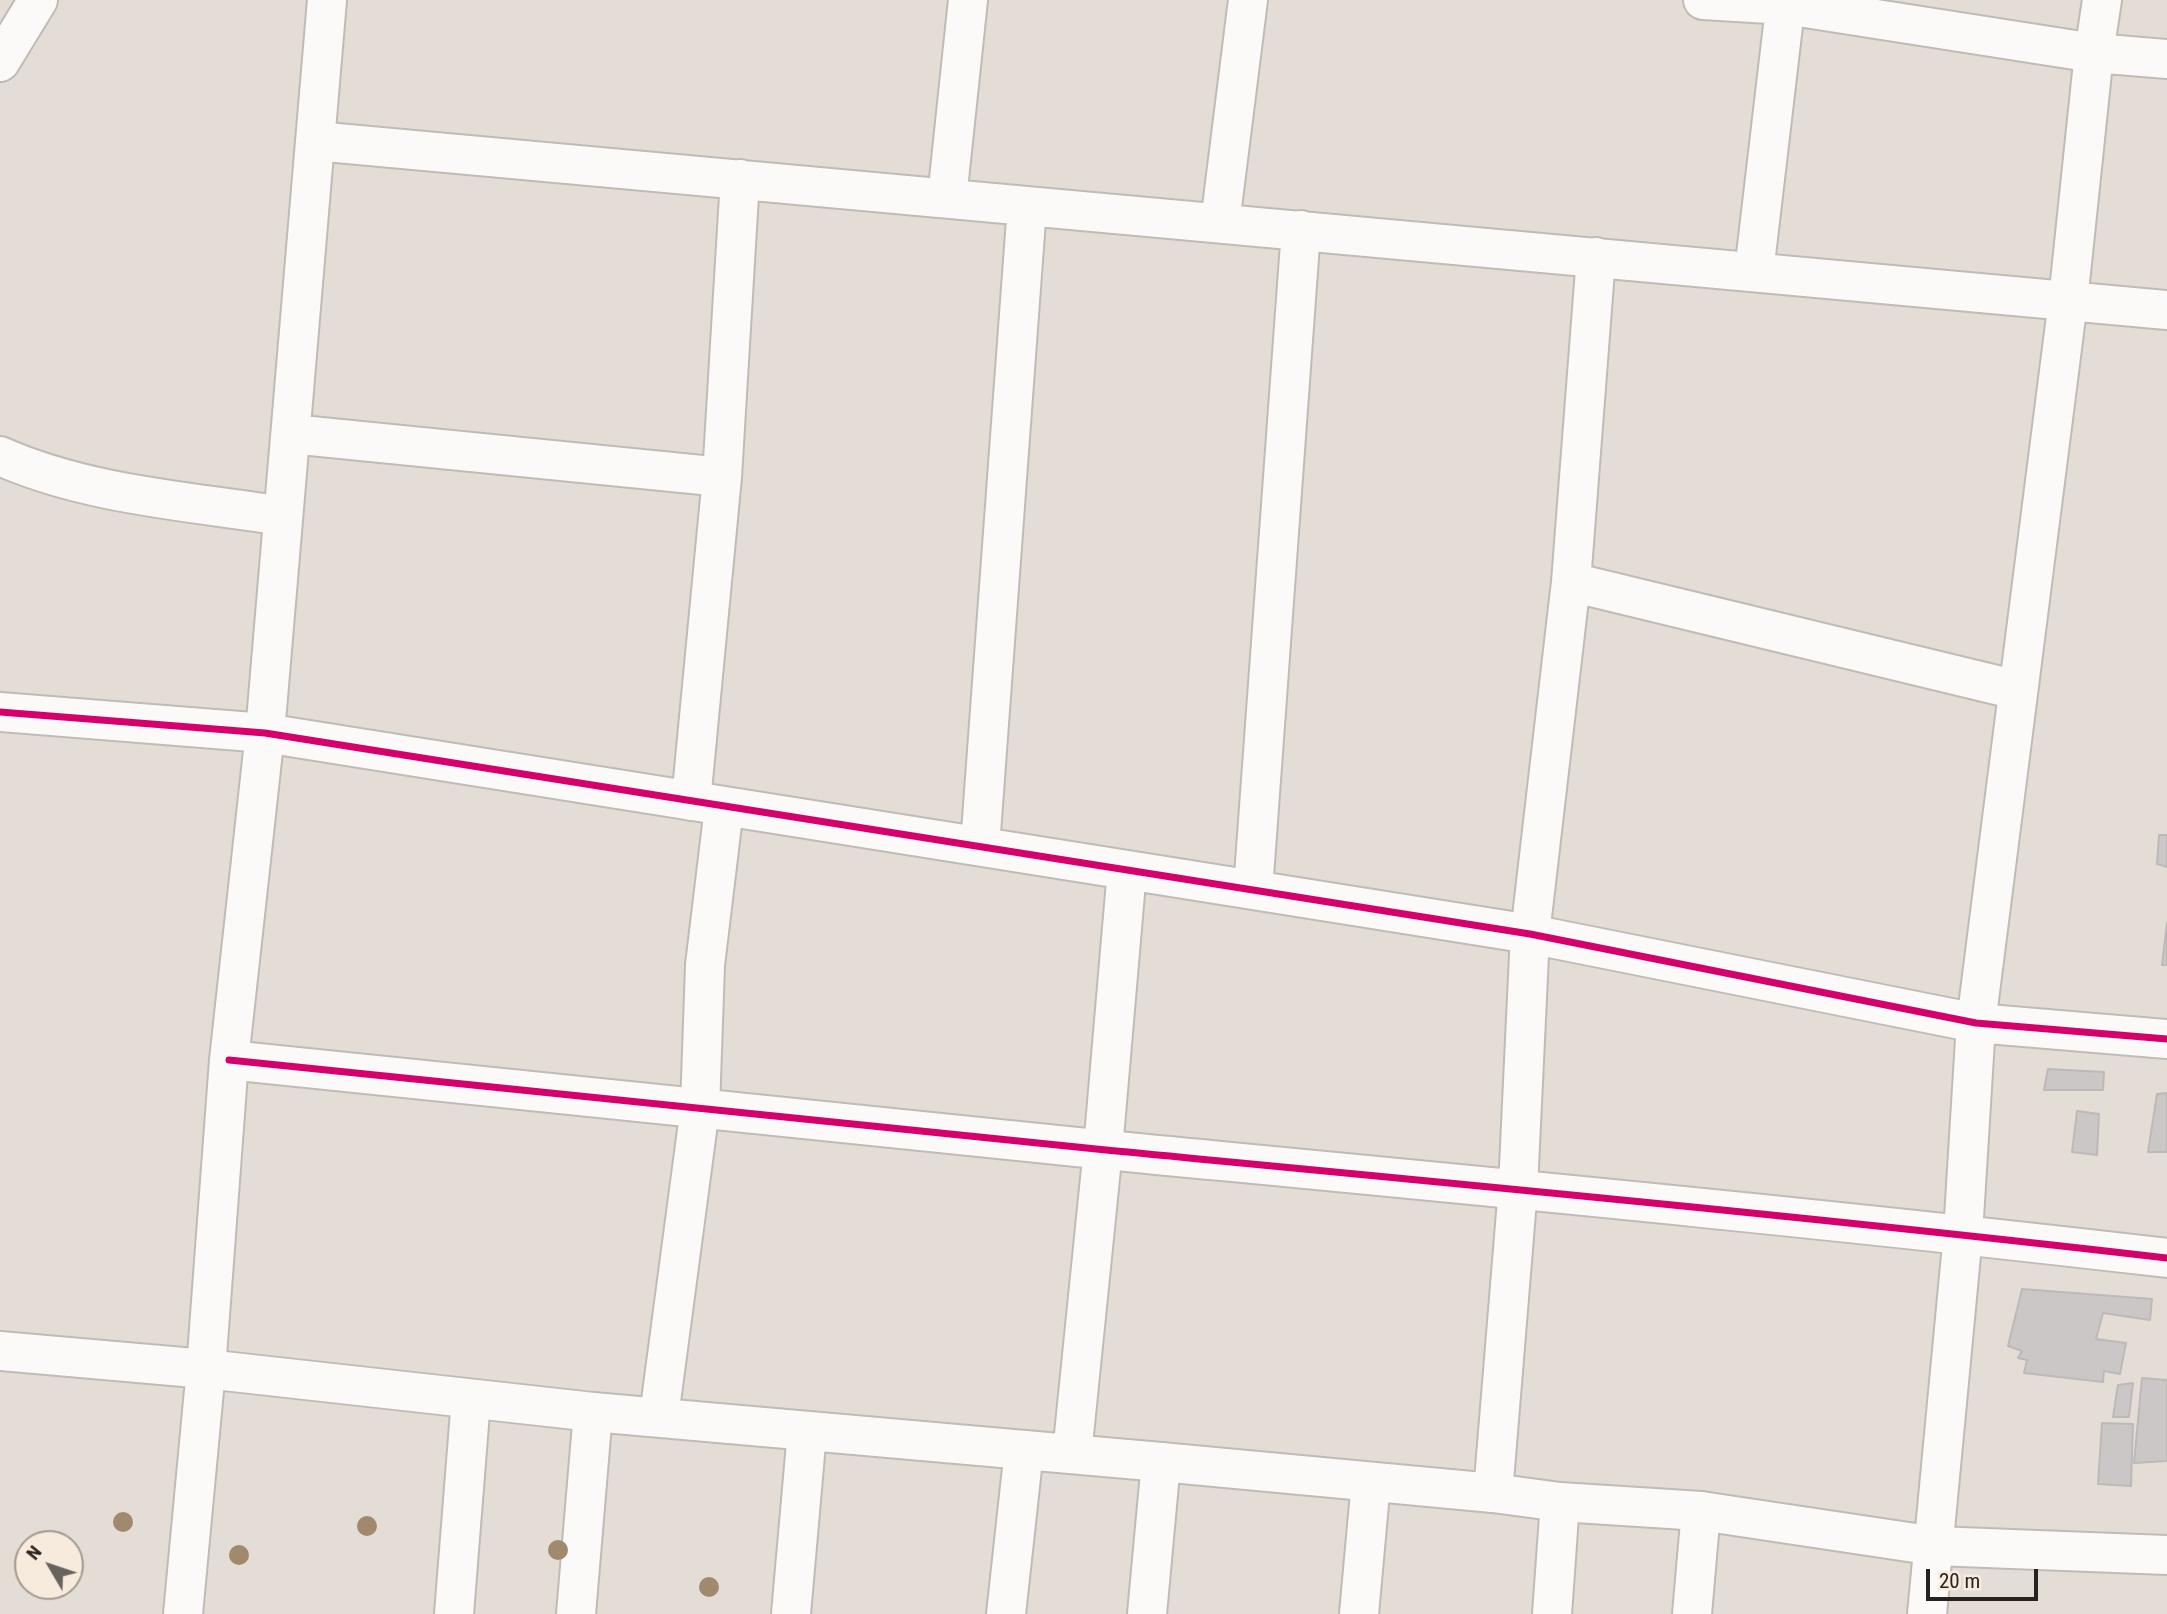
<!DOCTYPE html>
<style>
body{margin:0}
#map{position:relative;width:2167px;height:1614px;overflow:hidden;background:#e4ddd6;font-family:"Roboto Condensed",sans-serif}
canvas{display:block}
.north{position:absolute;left:14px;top:1530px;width:70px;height:70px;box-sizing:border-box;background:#f7ebdd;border:2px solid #a49b90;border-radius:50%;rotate:309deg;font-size:19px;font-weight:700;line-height:28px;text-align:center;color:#27221d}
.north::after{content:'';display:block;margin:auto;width:24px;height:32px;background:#69635e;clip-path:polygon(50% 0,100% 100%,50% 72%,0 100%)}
.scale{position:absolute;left:1926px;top:1569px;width:112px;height:32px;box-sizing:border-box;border:4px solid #27221d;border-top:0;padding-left:9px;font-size:21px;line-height:24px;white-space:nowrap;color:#27221d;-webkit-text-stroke:5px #f7ebdd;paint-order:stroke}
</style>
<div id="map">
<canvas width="2167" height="1614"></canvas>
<div class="north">N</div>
<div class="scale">20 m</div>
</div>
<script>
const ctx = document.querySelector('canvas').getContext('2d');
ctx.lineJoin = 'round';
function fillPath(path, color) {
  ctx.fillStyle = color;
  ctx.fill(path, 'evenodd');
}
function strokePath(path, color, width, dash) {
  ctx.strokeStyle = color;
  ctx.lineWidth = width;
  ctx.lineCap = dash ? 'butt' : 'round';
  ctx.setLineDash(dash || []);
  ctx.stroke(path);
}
const building = new Path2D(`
 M2159 835H2167V867L2157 864Z
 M2167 923V965H2162Z
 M2048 1069 2104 1072 2103 1090H2044Z
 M2167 1093V1152H2148L2157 1094Z
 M2077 1111 2099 1114 2097 1155 2072 1152Z
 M2022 1289 2152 1299 2150 1320 2103 1313 2096 1339 2126 1343 2120 1374 2104 1371 2103 1382 2024 1373 2027 1360 2018 1358 2022 1351 2008 1346Z
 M2142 1378 2167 1380V1461L2134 1463Z
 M2133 1383 2129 1417H2113L2118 1385Z
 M2102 1423 2133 1424 2131 1486 2098 1484Z`);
const minor = new Path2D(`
 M1703 0 1786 5 2094 53 2167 59
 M315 141 2167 310
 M947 198 968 0
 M1220 223 1248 0
 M1754 272 1786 0
 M291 434 722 477
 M0 456C88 495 188 501 282 516
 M1571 582 2017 690
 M0 712 265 733 1530 934 1976 1023 2167 1039
 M691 801 722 477 740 179
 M980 846 1027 206
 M1253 890 1301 230
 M229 1060C521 1090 813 1121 1106 1150 1460 1184 1814 1217 2167 1258
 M206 1369 229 1060 265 733 327 0
 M659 1416 700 1108 705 965 724 808
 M1072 1454 1103 1149 1127 870
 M1493 1493 1518 1188 1530 934 1571 582 1596 257
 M454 1614 471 1399
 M576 1614 593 1412
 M791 1614 807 1432
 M1006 1614 1024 1450
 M1147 1614 1161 1462
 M1359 1614 1371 1482
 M1552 1614 1560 1502
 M1692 1614 1701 1511
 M1927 1614 1963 1234 1976 1023 2068 301 2094 53 2102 0`);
const major = new Path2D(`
 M0 1351 206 1369 593 1412 1161 1462 1493 1493 1560 1502 1701 1511 1935 1546 2167 1555
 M183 1614 206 1369`);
const highway = new Path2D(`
 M0 62 38 0`);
const cycleway = new Path2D(`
 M0 712 265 733 1530 934 1976 1023 2167 1039
 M229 1060C521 1090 813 1121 1106 1150 1460 1184 1814 1217 2167 1258`);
const trees = [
 [123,1522],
 [367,1526],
 [558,1550],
 [239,1555],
 [709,1587]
];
fillPath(building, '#cbc7c7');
strokePath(building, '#bcb9b8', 2);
strokePath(minor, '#c0bbb5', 42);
strokePath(major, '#c0bbb5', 42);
strokePath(highway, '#c0bbb5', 42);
strokePath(minor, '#fbfaf9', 38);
strokePath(major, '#fbfaf9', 38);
strokePath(highway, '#fbfaf9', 38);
strokePath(cycleway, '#d6006c', 7);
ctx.fillStyle = '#a0896c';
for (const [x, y] of trees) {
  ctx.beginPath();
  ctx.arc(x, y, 10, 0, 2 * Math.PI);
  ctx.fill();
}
</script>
